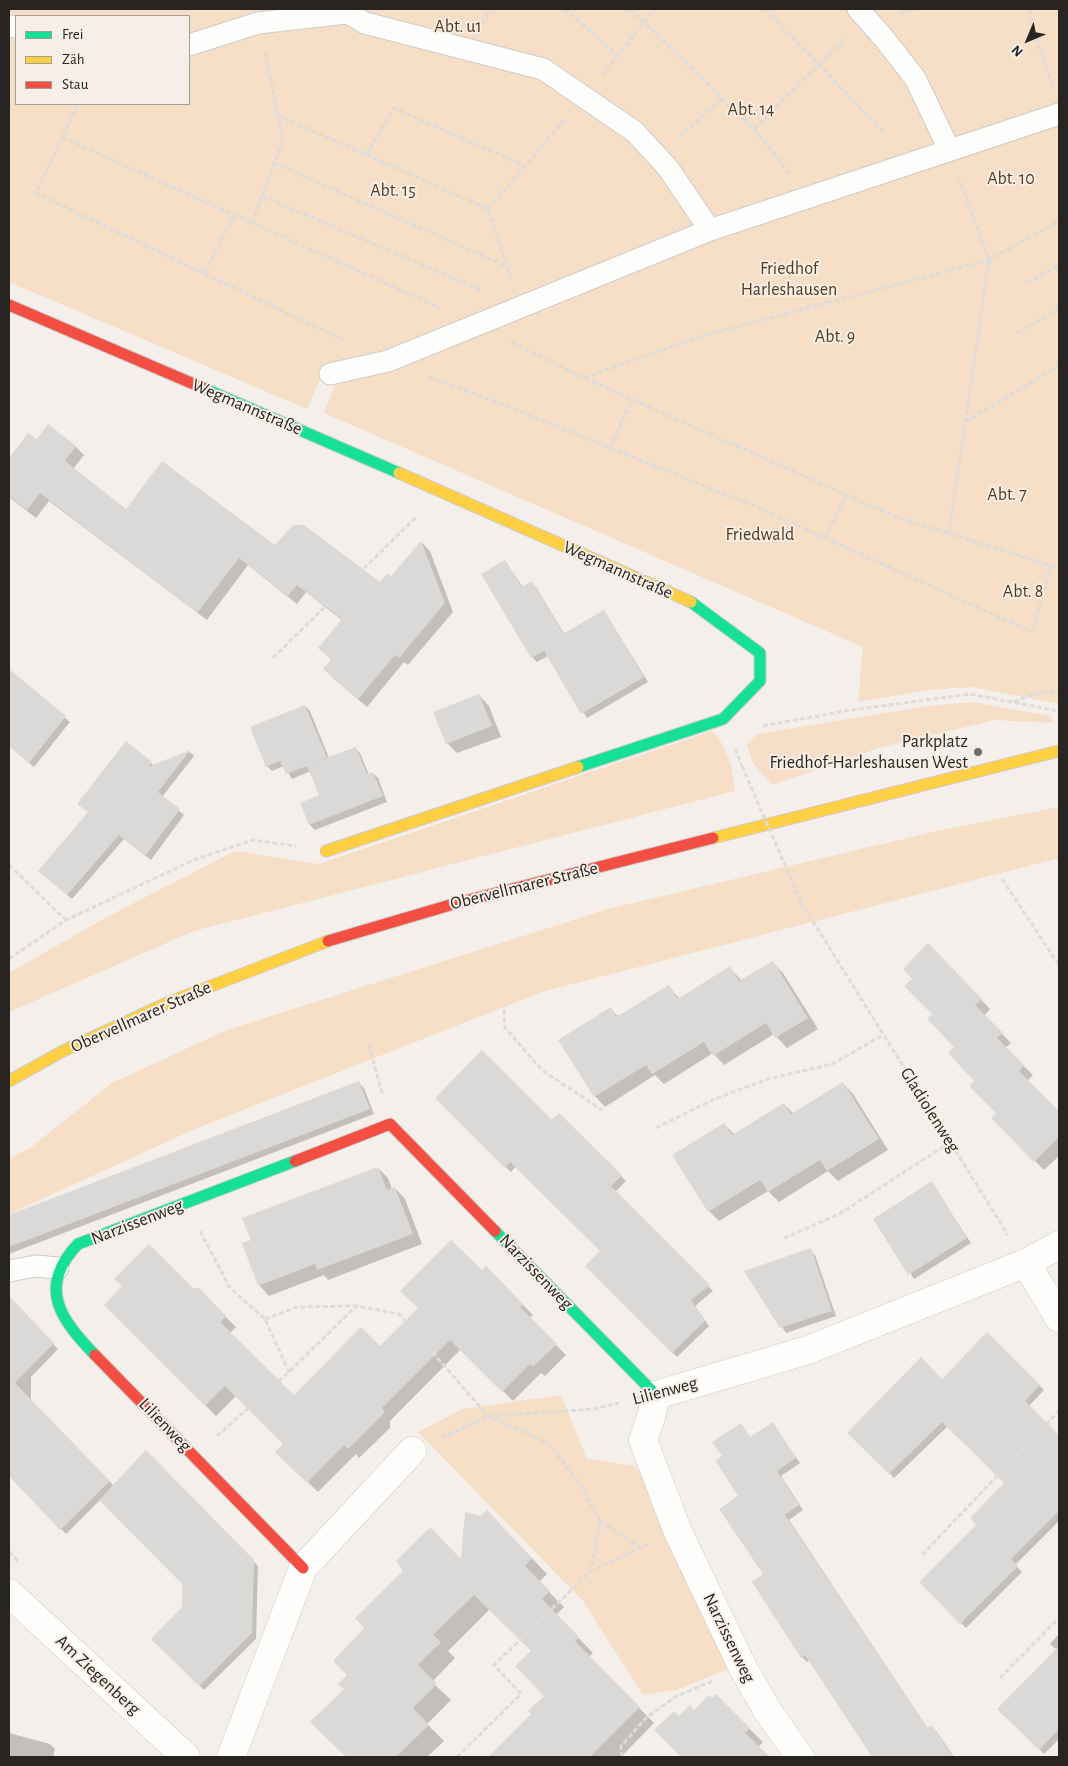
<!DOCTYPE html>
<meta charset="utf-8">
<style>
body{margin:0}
#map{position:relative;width:1068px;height:1766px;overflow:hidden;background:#f4efea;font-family:"Alegreya Sans",sans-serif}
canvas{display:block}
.frame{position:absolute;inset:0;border:10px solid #272421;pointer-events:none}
.legend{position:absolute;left:15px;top:15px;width:175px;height:90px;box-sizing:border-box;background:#f7efe7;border:1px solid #a49e98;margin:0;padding:6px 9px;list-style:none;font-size:15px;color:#272421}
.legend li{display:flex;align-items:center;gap:10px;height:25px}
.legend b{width:25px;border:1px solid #a49e98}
.north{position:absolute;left:1003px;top:15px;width:50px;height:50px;-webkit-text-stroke:4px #f7efe7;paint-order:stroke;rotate:225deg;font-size:14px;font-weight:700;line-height:20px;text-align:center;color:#272421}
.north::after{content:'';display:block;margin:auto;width:18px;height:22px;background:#272421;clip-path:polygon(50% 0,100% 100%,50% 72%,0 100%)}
</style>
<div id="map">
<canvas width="1068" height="1766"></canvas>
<div class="frame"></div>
<ul class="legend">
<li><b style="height:6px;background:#16e098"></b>Frei</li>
<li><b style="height:6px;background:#ffcf43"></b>Zäh</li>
<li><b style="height:6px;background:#f24e42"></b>Stau</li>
</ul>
<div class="north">N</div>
</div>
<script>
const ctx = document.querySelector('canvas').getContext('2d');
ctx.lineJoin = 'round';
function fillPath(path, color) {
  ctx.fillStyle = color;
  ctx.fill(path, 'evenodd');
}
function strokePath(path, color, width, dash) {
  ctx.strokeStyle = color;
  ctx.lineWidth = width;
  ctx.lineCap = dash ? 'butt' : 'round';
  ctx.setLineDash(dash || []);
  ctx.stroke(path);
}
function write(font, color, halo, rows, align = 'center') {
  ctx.font = font + ' "Alegreya Sans",sans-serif';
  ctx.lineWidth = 4;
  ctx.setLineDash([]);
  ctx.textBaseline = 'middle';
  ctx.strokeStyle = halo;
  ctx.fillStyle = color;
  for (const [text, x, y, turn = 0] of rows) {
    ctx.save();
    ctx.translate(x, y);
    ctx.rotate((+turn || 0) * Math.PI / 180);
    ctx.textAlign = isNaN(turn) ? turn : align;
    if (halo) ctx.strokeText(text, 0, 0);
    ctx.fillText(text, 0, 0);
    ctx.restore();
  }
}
const green = new Path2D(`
 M9 9H1059V704L973 687 927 690 858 702 863 647 324 413 338 378 323 372 307 409 9 282ZM16 16H189V104H16Z
 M972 702 1051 716 1053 723 995 720 882 747 772 785 752 762 747 744 757 734 928 706Z
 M712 731C728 747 733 769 735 791L194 931 9 1012V973L105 918 235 851 319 864Z
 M1059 807V858L542 992 197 1128 9 1214V1159L30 1148 112 1083 227 1030 608 909 941 830Z
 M561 1395 587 1459 635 1466 659 1509 731 1668 676 1690 643 1695 583 1601 418 1432 463 1409Z`);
const shadow = new Path2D(`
 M29 435 37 441 75 446 84 455 73 469 126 511 275 547 380 584 392 578 422 543 430 551 453 612 408 665 404 662 367 707 333 678 332 660 319 648 343 621 306 592 297 604 248 565 207 620 49 501 36 518 9 497V460Z
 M505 561 523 587 531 582 536 587 564 634 604 611 648 682 587 718 548 656 537 662 532 657 483 575Z
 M17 678 70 722 34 767 9 746V687Z
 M479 695 489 706 501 737 457 753 447 743Z
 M305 706 310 711 329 758 355 748 360 753 369 775 373 773 378 778 387 802 315 830 310 825 302 804 321 795 311 771 292 779 284 766 272 771 267 766Z
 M190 752 194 756 162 797 184 815 151 860 124 839 72 899 45 876 151 763 154 766Z
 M928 945 990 1009 984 1016 1011 1043 1005 1048 1033 1075 1027 1081 1059 1113V1156L1044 1170 993 1118 998 1113 914 979Z
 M772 962 783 973 818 1029 787 1048 774 1034 724 1065 713 1053 664 1084 655 1075 605 1107 595 1096 610 1009 619 1017 668 986 680 999 730 968 742 981Z
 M359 1083 364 1088 374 1114 9 1254V1217Z
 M843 1083 853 1094 888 1150 838 1181 828 1171 779 1202 768 1191 719 1221 709 1211 724 1124 735 1135 784 1104 794 1114Z
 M436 1098 552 1122 559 1115 626 1181 615 1192 713 1291 695 1306 709 1326 677 1357 587 1266 602 1251 516 1166 511 1172Z
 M378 1168 388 1178 392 1189 395 1188 405 1199 422 1244 328 1280 324 1275 269 1296 259 1285 253 1241Z
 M931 1183 971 1243 914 1279 874 1219Z
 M810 1250 815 1255 836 1316 786 1333 746 1271Z
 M486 1268 533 1315 529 1318 566 1355 545 1376 541 1373 513 1401 461 1349 390 1421V1428L359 1458 356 1454 318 1492 277 1452 285 1444 236 1396 216 1416 105 1305 198 1290 236 1327 230 1333 294 1397 380 1347Z
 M9 1298 58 1349 31 1377V1402L114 1486 146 1452 258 1566 256 1639 204 1690 153 1639 183 1607 184 1584 101 1499 66 1534 9 1475Z
 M987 1334 1044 1390 1029 1406 1059 1437V1521L1015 1565 1022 1572 966 1628 920 1582 978 1525 1006 1483 948 1426 894 1478 849 1433 942 1380Z
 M740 1424 751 1438 773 1424 800 1463 781 1476 803 1510 789 1520 928 1729 932 1727 937 1732 954 1757H873L810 1660 807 1662 802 1657 753 1582 764 1575 740 1496 723 1457Z
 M502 1527 547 1574 539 1582 564 1607 556 1615 593 1653 589 1657 654 1723 621 1757H489L533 1714 545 1696 532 1651 490 1609 448 1651 455 1658 432 1682 451 1700 427 1724 444 1741 427 1757H347L312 1722 345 1689 462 1561Z
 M1059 1634V1739L1044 1754 999 1709 1057 1650 1050 1644Z
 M716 1696 763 1742 758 1747 768 1757H683L656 1730 694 1712Z
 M9 1733 50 1744 55 1749 53 1757H9Z`);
const building = new Path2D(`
 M48 424 76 446 65 461 126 509 162 461 275 545 293 525H304L380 582 388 573 391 576 421 541 445 603 399 658 395 655 358 699 323 669 332 659 318 648 342 619 297 585 288 596 239 558 197 613 40 493 27 510 9 496V458L28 433 37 439Z
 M505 560 522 587 532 581 563 634 604 610 644 677 581 714 544 651 531 658 481 574Z
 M9 669 66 716 29 763 9 746Z
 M479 694 492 726 446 744 433 712Z
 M305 705 327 758 312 763 356 747 367 774 373 772 383 796 309 825 300 803 319 795 307 766 286 774 280 761 266 767 250 727Z
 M126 741 152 762 148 767 190 750 158 792 180 809 145 856 119 835 67 895 38 871 88 812 77 804Z
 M928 943 982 999 975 1005 1003 1033 997 1038 1024 1065 1019 1071 1059 1111V1137L1034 1162 991 1118 996 1113 969 1086 974 1081 948 1053 954 1047 927 1019 932 1014 904 986 912 979 903 969Z
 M773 961 808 1018 775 1038 766 1023 713 1056 704 1042 652 1074 646 1065 594 1097 558 1040 611 1007 616 1017 669 985 678 999 730 966 739 981Z
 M482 1050 552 1120 559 1113 622 1175 611 1186 710 1285 691 1300 705 1321 672 1353 585 1266 600 1251 510 1162 505 1168 435 1098Z
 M359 1081 370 1109 9 1247V1215Z
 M843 1082 879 1139 827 1171 820 1160 768 1192 760 1180 708 1212 672 1155 724 1123 732 1135 784 1103 791 1114Z
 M378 1167 387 1190 395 1187 413 1234 317 1270 315 1264 258 1286 242 1243 251 1240 242 1218Z
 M932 1181 967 1238 908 1275 873 1219Z
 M451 1240 482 1270 486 1266 523 1304 520 1307 557 1344 533 1367 530 1364 502 1392 450 1340 382 1408 385 1412 348 1449 344 1445 307 1483 275 1452 283 1444 225 1386 205 1406 104 1305 122 1286 114 1279 149 1244 193 1288H199L226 1316 220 1322 294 1395 361 1327 380 1346 418 1308 400 1291Z
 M811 1248 832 1311 780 1328 744 1271Z
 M9 1296 54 1343 15 1383 110 1481 60 1530 9 1476Z
 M987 1332 1040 1385 1025 1401 1059 1435V1511L1011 1559 1018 1566 960 1624 919 1582 976 1525 970 1518 1004 1483 942 1422 889 1474 847 1433 921 1357 942 1379Z
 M773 1422 796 1458 777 1471 799 1505 785 1515 927 1728 932 1725 953 1757H872L805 1655 801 1658 752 1582 763 1574 719 1509 738 1496 715 1460 722 1456 712 1442 741 1423 750 1437Z
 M146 1450 254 1560 252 1633 199 1686 151 1639 182 1607V1584L99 1500Z
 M487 1510 532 1558 525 1566 550 1591 542 1599 579 1637 575 1641 640 1707 590 1757H488L531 1714 528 1711 544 1696 515 1666 531 1651 474 1595 433 1635 441 1642 418 1665 437 1684 413 1708 429 1725 396 1757H346L310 1722 344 1689 338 1684 347 1675 333 1661 364 1628 355 1618 403 1571 396 1561 430 1527 461 1559 465 1512 481 1516Z
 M1059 1646V1729L1039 1750 997 1709Z
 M716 1694 750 1728 745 1733 770 1757H681L654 1730 674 1711 679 1716 690 1705 694 1710 709 1695 712 1698Z`);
const path = new Path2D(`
 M565 9 617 55
 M630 9 754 129 789 173
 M766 9 883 132
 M1030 9V20L1053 87
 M902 14 913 9
 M482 23 490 9
 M602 75 655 9
 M78 104 36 193 343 340
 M277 115 488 209 511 279
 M754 129 846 38
 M62 137 440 308
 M679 137 723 98
 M366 155 394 108 525 166
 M274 163 506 266
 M262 196 483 291
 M488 209 566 118
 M252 223 283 141 265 52
 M204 273 234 215
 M1027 283 1059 265
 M1016 333 1059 309
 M511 342 584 378 896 517 1059 568
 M429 377 494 401 759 508 1032 632 1051 565
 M584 378 702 336 989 260 1059 221
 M965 422 1059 366
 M610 448 632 399
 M949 533 989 260 959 178
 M825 537 846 496
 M273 658 417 516
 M1014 702 1034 694 1059 691
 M763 726 851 710 970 694 1059 711
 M735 749 742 766
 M9 865 66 920
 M1002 879 1059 965
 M801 902 1008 1235
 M9 959 66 920 196 859 253 840 296 846
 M504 1010 505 1028 543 1071 602 1110
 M369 1045 382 1093
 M656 1128 712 1100 768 1079 832 1064 883 1035
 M200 1231 230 1288 265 1319 289 1372
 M784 1238 839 1214 951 1142
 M265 1319 297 1307 356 1306
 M217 1436 289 1372 356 1306 399 1314 488 1416 549 1444 580 1484 600 1521 591 1571
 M441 1438 488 1416 595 1409 619 1403
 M600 1521 640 1547
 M9 1552 18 1561
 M922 1555 1059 1411
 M1000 1678 1059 1618
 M457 1757 521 1694 494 1665 591 1571 648 1544
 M622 1757 621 1746 646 1718 675 1697 714 1680`);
const lane = new Path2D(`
 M341 9 365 23 543 69 635 132 668 168 710 230
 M858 9 882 36 915 78 949 149
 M9 26 16 27
 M189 45 258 23 346 13
 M330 374 388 361 710 230 1059 114
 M9 1271 36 1266 58 1268`);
const street = new Path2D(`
 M1026 1263 1059 1318
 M9 1593 186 1757
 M231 1757 303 1568 412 1451
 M800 1757 767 1710 743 1668 678 1532 643 1440 651 1417 656 1395 808 1350 1026 1263 1059 1245`);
const fast = new Path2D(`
 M203 388 399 473
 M578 767 723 719 760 681V653L691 602
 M495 1231 656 1395
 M95 1355C60 1319 37 1287 78 1244L295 1161`);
const slow = new Path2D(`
 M399 473 691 602
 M713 838 1059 751
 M326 851 578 767
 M9 1081 63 1051 167 1003 328 941`);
const jam = new Path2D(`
 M9 305 203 388
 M328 941 457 903 713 838
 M295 1161 390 1124 495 1231
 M95 1355 303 1568`);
const pathBridge = new Path2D(`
 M742 766 801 902`);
const markers = [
 [978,752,5,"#6f6b67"]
];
const parkNames = [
 ["Abt. u1",458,27],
 ["Abt. 14",751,110],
 ["Abt. 10",1011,179],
 ["Abt. 15",393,191],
 ["Friedhof",789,269],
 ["Harleshausen",789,290],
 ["Abt. 9",835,337],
 ["Abt. 7",1007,495],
 ["Friedwald",760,535],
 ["Abt. 8",1023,592]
];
const streetNames = [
 ["Wegmannstraße",247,407,23],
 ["Wegmannstraße",618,570,24],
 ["Obervellmarer Straße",524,886,-14],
 ["Obervellmarer Straße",141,1017,-24],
 ["Gladiolenweg",930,1110,58],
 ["Narzissenweg",137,1222,-21],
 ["Narzissenweg",536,1272,46],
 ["Lilienweg",665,1391,-15],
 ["Lilienweg",165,1425,46],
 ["Narzissenweg",729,1638,64],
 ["Am Ziegenberg",98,1675,43]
];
const poiNames = [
 ["Parkplatz",968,742],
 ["Friedhof-Harleshausen West",968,763]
];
fillPath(green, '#f6dec7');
fillPath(shadow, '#0003');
fillPath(building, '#dad9d8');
strokePath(lane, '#d0ccc9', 23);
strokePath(street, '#d0ccc9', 29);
strokePath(fast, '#d0ccc9', 13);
strokePath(slow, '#d0ccc9', 13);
strokePath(jam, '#d0ccc9', 13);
strokePath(path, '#dddcdb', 3, [5, 2.5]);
strokePath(lane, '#fdfdfc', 21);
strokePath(street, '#fdfdfc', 28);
strokePath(fast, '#16e098', 11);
strokePath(slow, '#ffcf43', 11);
strokePath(jam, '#f24e42', 11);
strokePath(pathBridge, '#dddcdb', 3, [5, 2.5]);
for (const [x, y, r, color] of markers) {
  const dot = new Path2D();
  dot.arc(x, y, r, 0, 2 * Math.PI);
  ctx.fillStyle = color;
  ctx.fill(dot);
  strokePath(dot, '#f7efe7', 2);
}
write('18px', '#55391b', '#f7efe7', parkNames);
write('18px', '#272421', '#f7efe7', streetNames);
write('18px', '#272421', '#f7efe7', poiNames, 'right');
</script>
